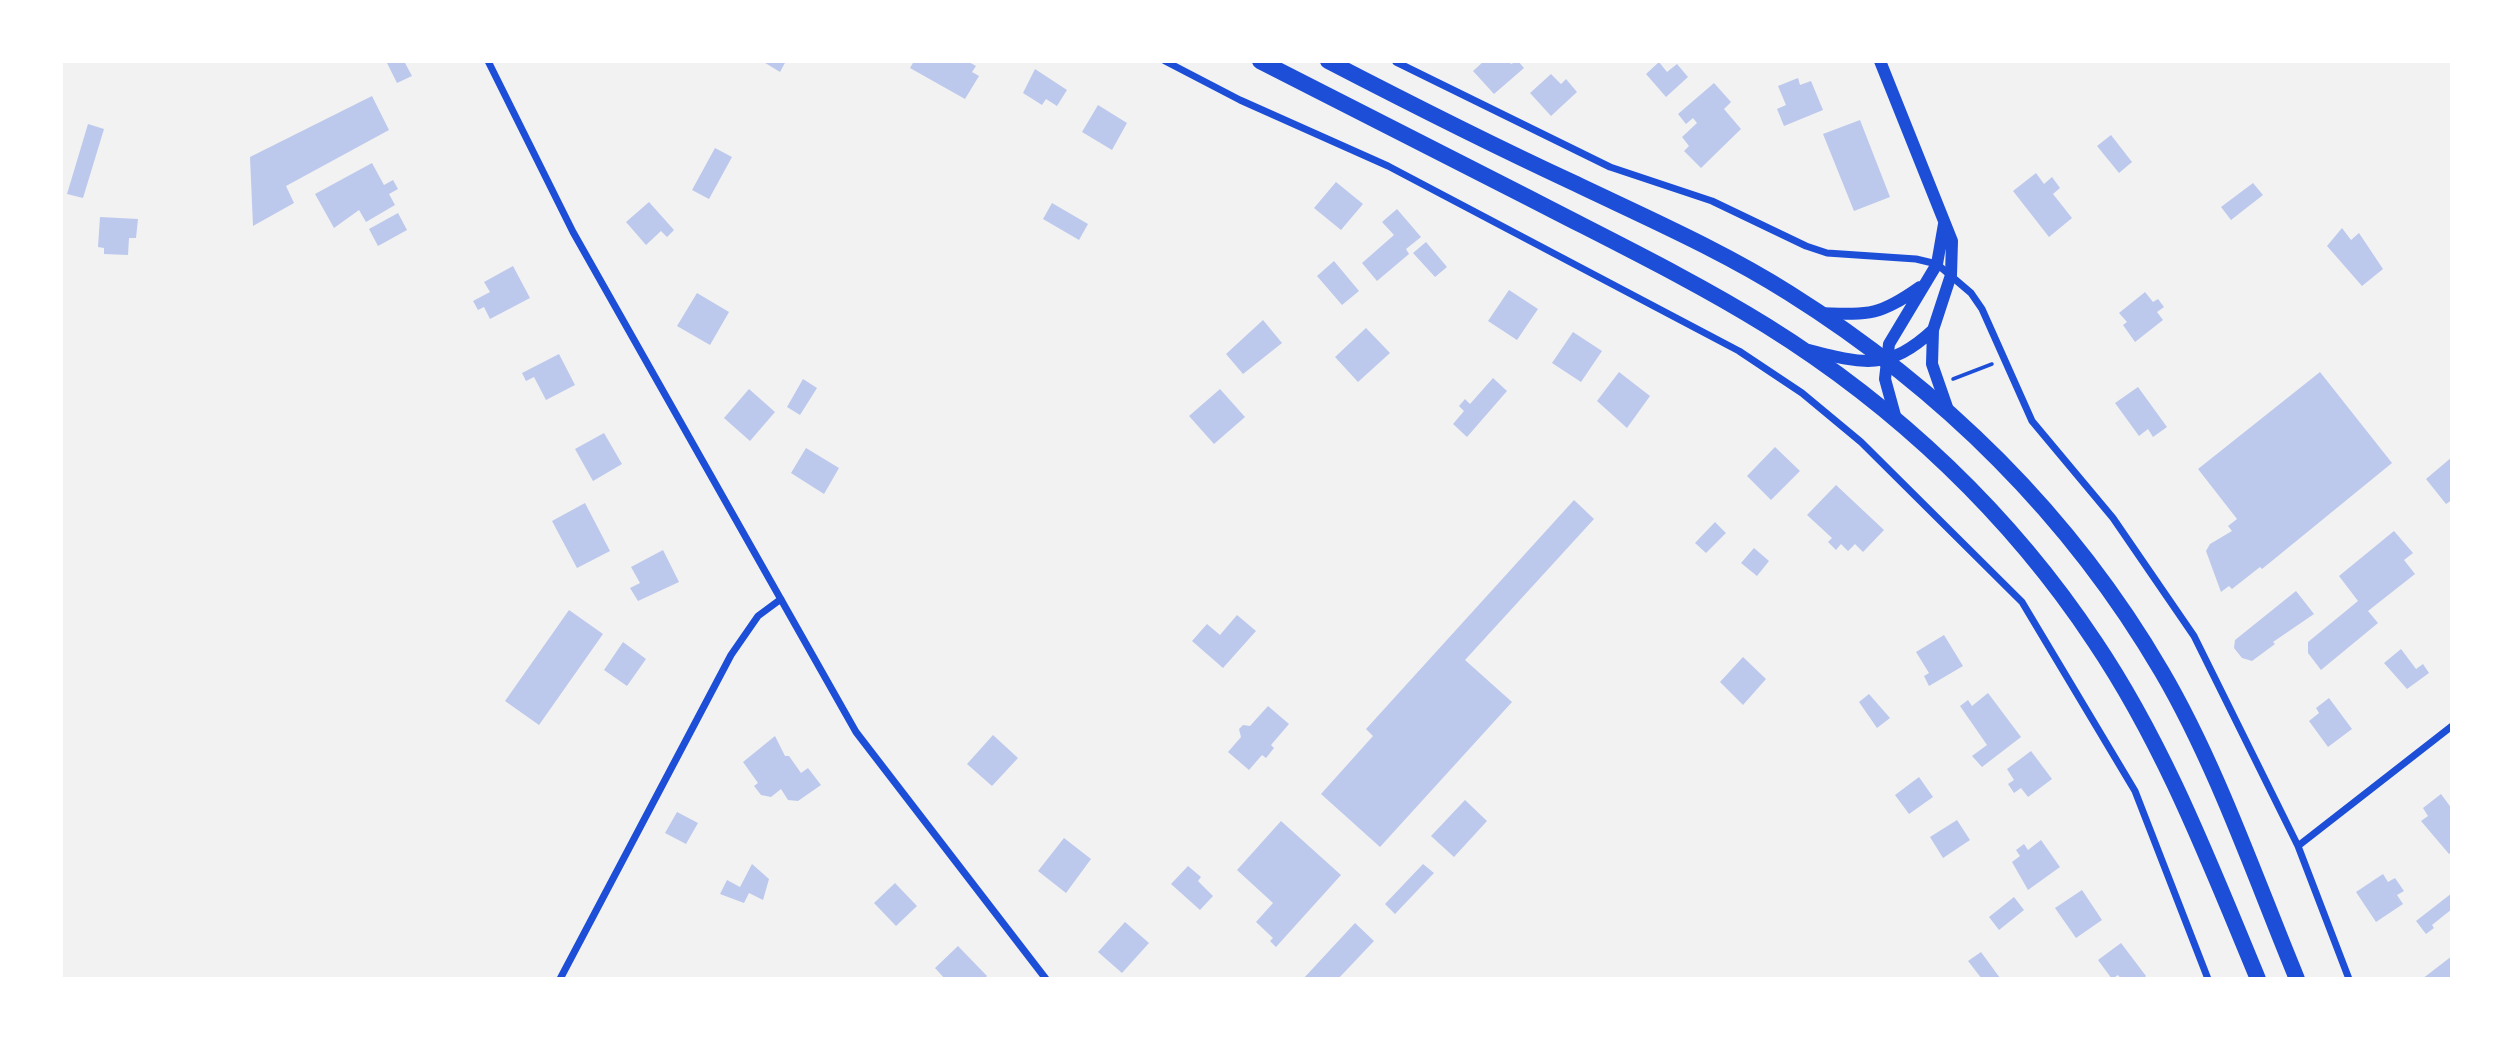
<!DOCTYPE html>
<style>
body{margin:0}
#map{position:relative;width:2513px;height:1040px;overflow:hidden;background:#f2f2f2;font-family:"Noto Sans",sans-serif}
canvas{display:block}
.frame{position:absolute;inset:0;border:63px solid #fff;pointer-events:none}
</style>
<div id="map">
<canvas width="2513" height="1040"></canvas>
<div class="frame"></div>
</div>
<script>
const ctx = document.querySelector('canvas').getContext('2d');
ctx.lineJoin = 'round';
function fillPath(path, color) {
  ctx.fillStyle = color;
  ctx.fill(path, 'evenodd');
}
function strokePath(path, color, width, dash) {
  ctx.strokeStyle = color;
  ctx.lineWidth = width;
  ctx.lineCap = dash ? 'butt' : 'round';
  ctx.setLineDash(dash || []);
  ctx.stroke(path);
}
const building = new Path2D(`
 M386 61H404L412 76 397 83Z
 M762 61H786L780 72Z
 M914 61H967L976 66 972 72 979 76 965 99 910 68Z
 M1484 61H1509L1511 64 1518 61 1524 68 1494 94 1473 71Z
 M1659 62 1667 72 1677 64 1688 77 1666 97 1646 74Z
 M1035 69 1067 90 1057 106 1046 99 1042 105 1023 93Z
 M1551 74 1561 84 1566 79 1577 92 1551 116 1530 93Z
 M1798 78 1800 85 1811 81 1823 110 1784 126 1777 109 1786 105 1778 86Z
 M1714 83 1731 102 1724 109 1741 129 1701 168 1684 151 1689 146 1682 137 1697 123 1693 118 1686 124 1678 114Z
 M372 96 389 130 286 186 294 203 253 226 250 157Z
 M1098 105 1127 123 1112 150 1082 132Z
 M1860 120 1890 197 1854 211 1823 134Z
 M88 124 104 129 83 198 67 194Z
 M2111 135 2132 162 2119 173 2097 146Z
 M715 148 732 157 709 199 692 190Z
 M372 163 384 185 393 180 398 189 389 194 395 205 366 222 359 210 334 228 315 194Z
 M2036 173 2044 184 2052 177 2060 188 2053 194 2072 218 2049 237 2013 191Z
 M1336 182 1363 204 1341 230 1314 208Z
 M2253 183 2263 195 2231 220 2221 207Z
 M649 202 674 230 667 237 661 231 646 245 626 222Z
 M1052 203 1088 224 1079 240 1043 219Z
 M1397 209 1421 237 1406 249 1409 254 1377 281 1362 263 1394 235 1382 222Z
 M398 213 407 230 378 246 369 229Z
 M100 217 138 219 136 238H129L128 255 104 254V248L98 247Z
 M2342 228 2351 240 2359 233 2383 269 2362 286 2327 246Z
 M1426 242 1447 267 1435 277 1413 253Z
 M1334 261 1359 291 1342 305 1317 276Z
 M513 266 530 298 490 319 484 307 478 310 473 301 490 292 484 282Z
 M1509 290 1538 309 1517 340 1488 321Z
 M2145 292 2153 302 2158 299 2164 307 2157 312 2163 320 2135 342 2123 325 2127 322 2119 313Z
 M697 293 729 312 710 345 677 326Z
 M1263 320 1282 343 1243 374 1226 354Z
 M1366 328 1390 353 1358 382 1335 357Z
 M1573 332 1602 351 1581 382 1552 363Z
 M559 354 575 385 546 400 534 377 526 381 522 373Z
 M1619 372 1650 396 1627 428 1597 401Z
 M2320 372 2392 463 2262 569 2260 567 2232 589 2229 586 2221 592 2206 551 2210 544 2232 531 2228 526 2237 519 2198 469Z
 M1493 378 1507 391 1467 437 1453 424 1464 411 1459 406 1465 399 1470 404Z
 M803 379 817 388 800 415 787 407Z
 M2138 387 2167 427 2153 437 2148 429 2139 436 2115 403Z
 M749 389 775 412 750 441 724 418Z
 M1220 389 1245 417 1214 444 1189 416Z
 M604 433 622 464 593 481 575 449Z
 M1775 447 1800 471 1771 500 1747 476Z
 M806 448 839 468 824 494 791 473Z
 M2452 457V500L2446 504 2426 479Z
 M1836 485 1884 530 1863 552 1855 544 1848 551 1841 544 1836 550 1828 542 1832 538 1807 515Z
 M1574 500 1594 519 1465 660 1512 702 1380 847 1321 794 1373 736 1366 729Z
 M585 503 610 551 577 568 552 521Z
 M1715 522 1726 533 1706 553 1695 543Z
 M2394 531 2413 553 2404 560 2415 574 2368 611 2378 623 2321 670 2308 653V642L2358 601 2339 576Z
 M1754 548 1769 561 1757 576 1741 563Z
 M663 550 679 582 638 601 630 588 640 583 631 567Z
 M2296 591 2314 614 2273 642 2275 644 2252 661 2242 658 2234 648 2235 640Z
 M569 610 603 634 539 725 505 701Z
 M1237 615 1256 631 1223 668 1192 641 1207 624 1220 635Z
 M1944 635 1963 666 1929 686 1924 676 1929 673 1916 652Z
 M623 642 646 659 627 686 604 670Z
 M2401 649 2416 669 2423 664 2429 673 2407 689 2384 663Z
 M1743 657 1766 679 1743 705 1720 682Z
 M1988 693 2021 737 1982 767 1972 756 1987 745 1960 706 1968 700 1972 706Z
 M1869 694 1890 718 1877 728 1859 702Z
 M2329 698 2352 729 2328 747 2309 721 2319 713 2316 708Z
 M1268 706 1289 724 1271 745 1274 748 1266 758 1262 755 1249 770 1228 752 1241 737 1239 729 1243 725 1250 726Z
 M993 735 1018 758 992 786 967 764Z
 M775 736 785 756H789L801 773 808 768 821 785 798 801 788 800 781 789 771 797 761 795 754 786 758 783 743 762Z
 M2031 751 2052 779 2028 797 2021 788 2014 793 2008 784 2014 780 2007 769Z
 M1919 777 1933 797 1909 814 1895 795Z
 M2441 794 2452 809V852L2449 854 2421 821 2428 816 2423 808Z
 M1465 800 1487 821 1454 857 1431 836Z
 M677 812 698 823 686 844 665 833Z
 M1957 820 1970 840 1943 858 1930 837Z
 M1281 821 1341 875 1276 947 1270 941 1273 938 1256 922 1273 903 1237 870Z
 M1064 838 1091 859 1066 893 1038 871Z
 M2041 840 2060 867 2028 890 2012 862 2020 856 2016 850 2024 844 2028 850Z
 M752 864 769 879 763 900 749 893 744 903 720 894 727 880 740 887Z
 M1423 864 1434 873 1395 914 1385 904Z
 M1188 866 1201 877 1198 881 1213 896 1200 910 1171 884Z
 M2383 874 2388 882 2395 878 2404 891 2397 895 2403 904 2376 922 2356 892Z
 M895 883 917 906 896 926 874 903Z
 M2082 890 2102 920 2076 938 2055 908Z
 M2452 893V909L2432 925 2434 928 2426 934 2416 921Z
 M2014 897 2024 910 1999 930 1989 917Z
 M1125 922 1149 943 1122 973 1098 952Z
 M1355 923 1374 941 1338 979H1303Z
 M2121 943 2146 976 2143 979H2121L2118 975 2112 979 2098 960Z
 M958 946 987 976 984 979H945L935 968Z
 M1981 952 2000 978 1999 979H1982L1968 961Z
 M2452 956V979H2422Z`);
const path = new Path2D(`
 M1953 379 1992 364`);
const minor = new Path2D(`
 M488 61 573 232 856 732 1046 979
 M1165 61 1240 100 1388 166 1739 351 1802 393 1861 442 2022 602 2135 791 2208 979
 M1396 62 1610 167 1712 201 1806 246 1827 253 1916 259 1937 264 1971 293 1982 309 2032 421 2113 518 2194 636 2298 846 2349 979
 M2298 846 2452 726
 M560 979 731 655 758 616 781 599`);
const tertiary = new Path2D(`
 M1880 61 1952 241 1951 275 1933 330 1932 364 1948 410
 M1820 313C1870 315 1879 316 1920 287
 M1809 350C1863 364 1889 371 1933 330
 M1896 419 1885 379 1889 344 1937 264 1944 224`);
const primary = new Path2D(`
 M1260 61C1350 107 1440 153 1531 199 1610 240 1691 279 1767 326 1897 407 2011 515 2095 642 2165 746 2210 864 2258 979
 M1328 61C1409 103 1490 144 1572 182 1645 217 1721 250 1789 293 1942 389 2071 516 2162 672 2216 764 2256 880 2297 979`);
fillPath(building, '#bdc9ec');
strokePath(path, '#1d4ed8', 3.5);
strokePath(minor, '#1d4ed8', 7);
strokePath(tertiary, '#1d4ed8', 12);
strokePath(primary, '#1d4ed8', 16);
</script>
